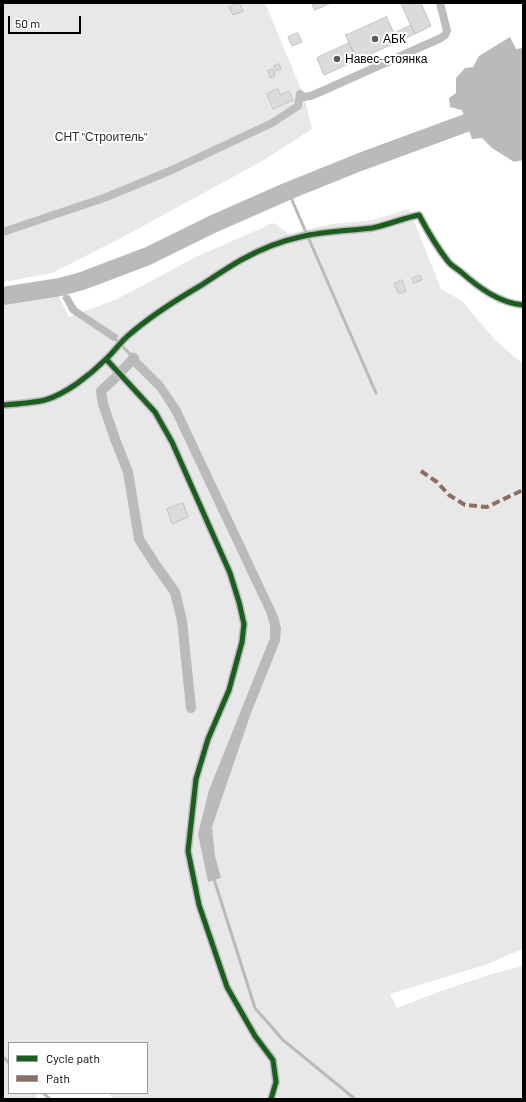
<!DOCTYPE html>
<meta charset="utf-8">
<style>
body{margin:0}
#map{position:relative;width:526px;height:1102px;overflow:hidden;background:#fff;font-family:Barlow,sans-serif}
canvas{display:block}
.frame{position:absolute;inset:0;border:4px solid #000;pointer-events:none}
.legend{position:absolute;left:8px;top:1042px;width:140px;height:52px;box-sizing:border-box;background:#fff;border:1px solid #999;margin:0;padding:5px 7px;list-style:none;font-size:12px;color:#000}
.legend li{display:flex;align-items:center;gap:8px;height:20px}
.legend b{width:20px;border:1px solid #999}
.scale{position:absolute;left:8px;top:16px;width:73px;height:18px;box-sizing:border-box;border:2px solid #000;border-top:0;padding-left:5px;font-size:12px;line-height:14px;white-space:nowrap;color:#000;-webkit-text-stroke:3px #fff;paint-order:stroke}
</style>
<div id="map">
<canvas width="526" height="1102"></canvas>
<div class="frame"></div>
<ul class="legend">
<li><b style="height:5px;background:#1b5e20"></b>Cycle path</li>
<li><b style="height:5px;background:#8d6e63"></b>Path</li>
</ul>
<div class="scale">50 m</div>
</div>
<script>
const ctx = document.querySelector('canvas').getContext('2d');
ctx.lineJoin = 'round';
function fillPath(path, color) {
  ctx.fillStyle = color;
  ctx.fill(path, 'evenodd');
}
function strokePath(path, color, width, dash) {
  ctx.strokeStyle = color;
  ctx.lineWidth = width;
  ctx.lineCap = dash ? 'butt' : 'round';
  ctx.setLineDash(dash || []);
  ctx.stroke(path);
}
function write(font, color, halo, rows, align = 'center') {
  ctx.font = font + ' Barlow,sans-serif';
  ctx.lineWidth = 4;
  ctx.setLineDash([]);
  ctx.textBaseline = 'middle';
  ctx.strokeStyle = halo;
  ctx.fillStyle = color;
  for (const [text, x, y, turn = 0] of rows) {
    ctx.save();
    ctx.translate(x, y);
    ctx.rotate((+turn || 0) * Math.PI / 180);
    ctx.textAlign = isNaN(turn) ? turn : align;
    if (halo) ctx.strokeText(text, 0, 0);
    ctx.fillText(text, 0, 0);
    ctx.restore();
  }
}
const green = new Path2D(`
 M3 3H265L304 96 312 129 264 160 121 238 52 273 3 282Z
 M409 209 441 289 462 301 495 340 523 364V949L485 965 390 994 397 1008C439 992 479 976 523 966V1099H113L109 1093H147V1043H9V1093H37L36 1099H3V304L53 293 59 297 69 317 117 299 198 256 273 223 289 234 332 224 373 220Z`);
const water = new Path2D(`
 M510 37 516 49 523 48V160L514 162 492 148 482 138 472 139 462 110 450 107 449 98 456 93V78L465 68 473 67 479 56Z
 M69 295 77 308 119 336 113 341 70 312 62 297Z
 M132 352 163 383 180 408 278 616 281 628 280 641 251 713 212 827 215 856 221 878 208 882 198 834 209 790 270 638V625L266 612 172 413 158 391 126 359Z`);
const stream = new Path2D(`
 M288 191 376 393
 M60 287 67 298
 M113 337 132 356
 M213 876 255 1008 283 1040 355 1099
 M3 1057 9 1063
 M43 1093 50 1099`);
const canal = new Path2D(`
 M134 358 115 378 101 391 103 404 115 439 128 472 139 539 155 564 175 592 182 621 191 708`);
const river = new Path2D(`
 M3 296 60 287 82 281 148 256 213 224 288 191 360 162 466 123 523 99`);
const building = new Path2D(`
 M240 3 243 11 233 15 229 7Z
 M312 3H331L315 10Z
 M401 3H421L431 26 415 34Z
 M386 16 394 33 411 25 415 34 357 60 345 34 346 35 386 17Z
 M298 33 302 42 292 46 288 37Z
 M349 43 357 60 324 75 317 58Z
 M279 64 281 69 276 71 274 66Z
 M273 69 275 76 270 78 268 71Z
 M278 89 280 95 289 91 293 100 273 109 267 94Z
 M420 275 422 280 414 283 412 279Z
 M402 280 406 291 399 294 394 284Z
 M183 503 188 517 172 524 167 509Z`);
const street = new Path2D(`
 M3 232 104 198 172 170 272 123 298 106 300 94 304 97 311 96 441 38 445 35 447 31 440 3
 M106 359 155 412 172 442 230 573 239 602 244 624 242 642 229 690 208 739 196 779 188 851 199 905 227 987 255 1036 273 1060 276 1082 271 1099
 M3 405C17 404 32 403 45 400 66 394 90 375 105 360 114 352 121 341 130 334 152 315 176 300 200 286 214 277 227 268 241 260 259 250 281 241 300 237 324 231 348 231 372 228 388 225 403 218 419 215 427 230 436 246 447 260 450 265 456 268 461 272 478 287 499 303 523 305`);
const quiet = new Path2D(`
 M421 471 437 482 449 495 465 505 487 507 523 490`);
const cycleway = new Path2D(`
 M106 359 155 412 172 442 230 573 239 602 244 624 242 642 229 690 208 739 196 779 188 851 199 905 227 987 255 1036 273 1060 276 1082 271 1099
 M3 405C17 404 32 403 45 400 66 394 90 375 105 360 114 352 121 341 130 334 152 315 176 300 200 286 214 277 227 268 241 260 259 250 281 241 300 237 324 231 348 231 372 228 388 225 403 218 419 215 427 230 436 246 447 260 450 265 456 268 461 272 478 287 499 303 523 305`);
const markers = [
 [375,39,4,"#595959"],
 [337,59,4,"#595959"]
];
const poiNames = [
 ["АБК",383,39],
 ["Навес-стоянка",345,59]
];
const parkNames = [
 ["СНТ \"Строитель\"",101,137]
];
fillPath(green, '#e8e8e8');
fillPath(water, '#bababa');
strokePath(stream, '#bababa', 3);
strokePath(canal, '#bababa', 10);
strokePath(river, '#bababa', 18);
fillPath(building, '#dbdbdb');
strokePath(building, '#c3c3c3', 1);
strokePath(street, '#bdbdbd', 8);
strokePath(quiet, '#8d6e63', 4, [8, 4]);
strokePath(cycleway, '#1b5e20', 5);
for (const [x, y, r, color] of markers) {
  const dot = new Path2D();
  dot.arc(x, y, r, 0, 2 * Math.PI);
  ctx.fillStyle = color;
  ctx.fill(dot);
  strokePath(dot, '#fff', 1.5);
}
write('12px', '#000', '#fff', poiNames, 'left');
write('12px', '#2c2c2c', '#fff', parkNames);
</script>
